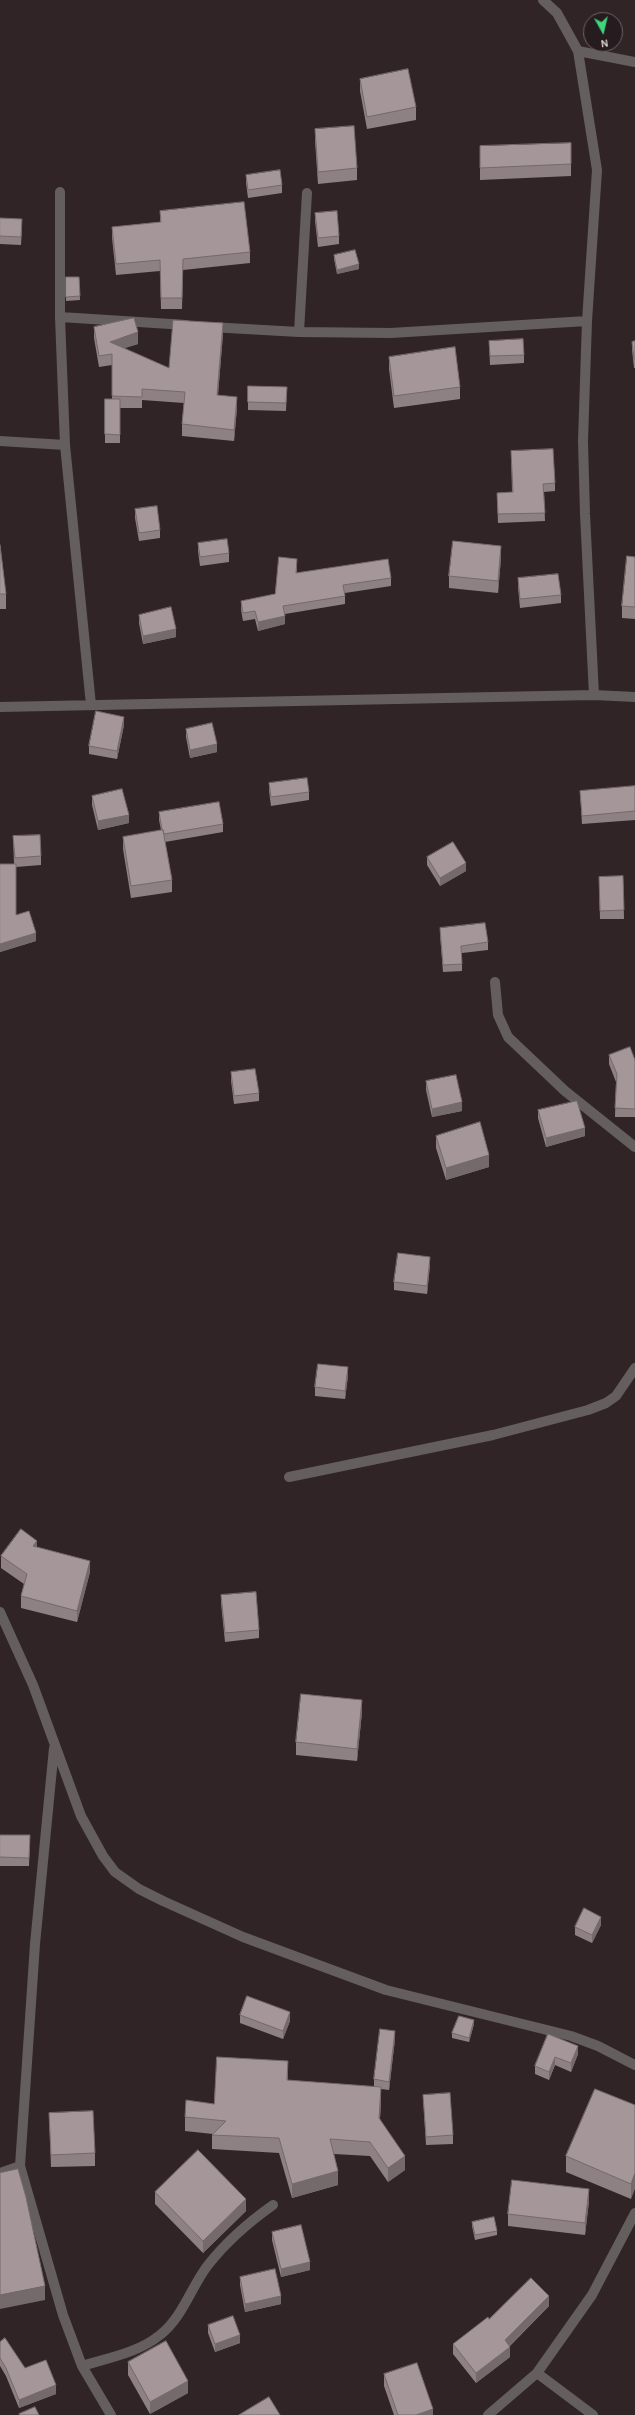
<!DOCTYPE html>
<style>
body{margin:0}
#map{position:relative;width:635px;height:2415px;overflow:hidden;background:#302427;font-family:"Alegreya Sans",sans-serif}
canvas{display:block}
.north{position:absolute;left:583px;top:12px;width:40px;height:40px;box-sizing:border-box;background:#261b1e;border:1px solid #6d6366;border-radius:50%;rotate:172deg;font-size:11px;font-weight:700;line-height:16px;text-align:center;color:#d8d0d1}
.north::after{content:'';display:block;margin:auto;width:14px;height:18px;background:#3ed77d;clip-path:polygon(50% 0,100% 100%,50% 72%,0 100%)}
</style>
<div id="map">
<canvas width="635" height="2415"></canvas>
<div class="north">N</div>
</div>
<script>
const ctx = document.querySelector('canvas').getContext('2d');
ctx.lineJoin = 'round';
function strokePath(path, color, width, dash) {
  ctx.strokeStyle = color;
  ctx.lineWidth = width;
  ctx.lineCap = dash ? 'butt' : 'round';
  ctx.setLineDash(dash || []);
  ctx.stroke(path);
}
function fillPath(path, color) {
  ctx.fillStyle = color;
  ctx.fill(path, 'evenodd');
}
const minor = new Path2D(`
 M543 0 557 13 578 51 597 170 587 321 583 441 585 514 594 695
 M578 51 635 62
 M60 192V317L65 445 91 705
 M60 317 186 325
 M210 327 299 332 391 333 587 321
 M299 332 307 193
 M0 441 65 445
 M0 707 594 695 635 697
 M495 982 498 1015 508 1037 565 1091 635 1147
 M289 1477 493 1435 588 1410 606 1403 616 1396 635 1368
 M0 1612 33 1685 81 1816 103 1856 115 1872 139 1889 163 1901 243 1937 386 1990 571 2036 598 2046 635 2065
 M54 1748 35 1944 20 2166 63 2315 82 2366 111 2415
 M0 2173 20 2166
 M82 2366C108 2358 138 2353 160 2335 183 2317 191 2287 208 2265 227 2241 249 2222 273 2205
 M537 2373 593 2415
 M488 2415 537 2373 592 2295 635 2213`);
const wall = new Path2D(`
 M360 79 416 107V120L367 129 360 91Z
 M315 129 357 168V180L318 184 315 141Z
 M480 146 571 164V176L480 180Z
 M246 175 282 185V193L248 198 246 183Z
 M160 211 250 252V263L183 270 182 309H161L160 271 116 275 112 238V227L160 222Z
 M315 213 339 236V244L318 247 315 221Z
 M0 218 22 228 21 245 0 244Z
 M334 255 359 269 337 274 334 259Z
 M66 277H79L80 300 66 301Z
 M94 327 138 344 124 348 169 368 223 334 218 395 237 408 234 441 182 436V424L184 403 142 400V408H120V443H105V399H112V365L99 367 94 338Z
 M489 341 524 355V363L490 365Z
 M635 341V368H634L632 350V342Z
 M389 357 460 387V399L394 408 389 369Z
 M248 386 287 387 286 411 248 410Z
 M511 451 555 483V491L544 492 545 521 498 523 497 493 512 492Z
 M135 509 160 530V538L139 541 135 518Z
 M198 543 229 553V562L200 566 198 551Z
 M0 545 6 594V609H0Z
 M635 557V619L622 618V606Z
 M501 558 498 593 449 588V576Z
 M297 567V573L391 578V586L345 593V604L285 614V624L258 631 255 619 243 621 241 610V601L275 594Z
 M518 578 561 595V603L520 608 518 587Z
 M139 615 176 637 143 644 139 623Z
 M124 725 117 759 89 754V746Z
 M186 729 217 752 190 758 186 737Z
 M269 783 309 792V800L271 806 269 791Z
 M635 786V820L582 824 580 791Z
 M92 796 129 823 98 830 92 805Z
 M159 812 223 824V832L165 842 172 880V892L131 898 123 849V837L161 830 159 820Z
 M13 836 41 856V865L16 867V915L36 941 0 952 14 864Z
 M427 857 466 871 440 886 427 865Z
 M623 876 624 919H600L599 877Z
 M440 928 488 942V950L462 953V971L443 972 440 935Z
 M609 1055 635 1060V1117H615L616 1082 609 1064Z
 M231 1072 259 1093V1101L234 1104 231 1081Z
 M426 1081 462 1111 432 1117 426 1090Z
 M538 1110 585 1136 546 1147 538 1118Z
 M436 1136 489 1167 446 1180 436 1148Z
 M430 1265 427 1294 394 1290V1282Z
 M348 1376 345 1399 315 1396V1387Z
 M37 1547 90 1572 77 1622 21 1608V1596L24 1584 1 1568V1556Z
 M221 1595 259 1630V1638L225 1642 221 1603Z
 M362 1712 357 1761 296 1755V1742Z
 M0 1835H30L29 1866H0Z
 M601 1925 592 1943 575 1935V1927Z
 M240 2015 290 2021 283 2039 240 2023Z
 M474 2024 469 2042 452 2038V2033Z
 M395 2039 389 2090 381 2089V2102L380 2119 405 2170 388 2182 370 2156 334 2154 338 2185 292 2198 279 2153 212 2149V2135L213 2134 185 2131V2117L214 2104 288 2075V2081L374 2087V2079Z
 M578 2046V2054L571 2072 555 2065 549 2080 535 2074V2066Z
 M423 2095 453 2135V2144L426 2145Z
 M635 2105 631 2199 566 2172V2156Z
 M49 2113 95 2153V2166L51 2167Z
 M155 2192 246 2211 203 2253 155 2204Z
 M589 2201 585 2235 508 2226V2214Z
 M472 2222 497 2231V2235L475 2240 472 2226Z
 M272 2232 310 2270 281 2277 272 2240Z
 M240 2277 281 2304 245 2312 240 2285Z
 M549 2306 510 2346V2357L476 2383 453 2354V2344L489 2319Z
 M208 2325 240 2343 215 2352 208 2333Z
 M0 2342 25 2368 56 2394 19 2408 6 2376 0 2366Z
 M128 2362 188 2393 150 2414 128 2375Z
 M384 2374 433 2415H394L384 2386Z`);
const shadedWall = new Path2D(`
 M359 264V269L337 274V270Z
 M223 323V334L217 406V395Z
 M138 332V344L110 353V342Z
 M237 397V408L234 441V430Z
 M501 546V558L498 593V581Z
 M297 559V567L296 582V573Z
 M285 616V624L258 631V622Z
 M176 629V637L143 644V636Z
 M124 717V725L117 759V751Z
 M217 744V752L190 758V750Z
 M129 815V823L98 830V821Z
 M466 863V871L440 886V878Z
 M36 933V941L0 952V944Z
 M462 1102V1111L432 1117V1109Z
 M585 1128V1136L546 1147V1138Z
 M489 1155V1167L446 1180V1168Z
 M430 1257V1265L427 1294V1286Z
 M348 1367V1376L345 1399V1391Z
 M37 1541V1552L33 1546Z
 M90 1561V1572L77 1622V1611Z
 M362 1700V1712L357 1761V1749Z
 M601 1917V1925L592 1943V1935Z
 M290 2012V2021L283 2039V2031Z
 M474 2020V2024L469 2042V2038Z
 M395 2031V2039L389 2090V2082Z
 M578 2046V2054L571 2072V2063Z
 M555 2057V2065L549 2080V2072Z
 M288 2061V2075L287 2095V2080Z
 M381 2087V2102L379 2132V2118Z
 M405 2156V2170L388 2182V2168Z
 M338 2171V2185L292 2198V2184Z
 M635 2173V2189L631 2199V2184Z
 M589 2189V2201L585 2235V2223Z
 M246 2199V2211L203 2253V2241Z
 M310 2262V2270L281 2277V2269Z
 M45 2286V2300L0 2309V2295Z
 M281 2296V2304L245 2312V2304Z
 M549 2296V2306L505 2350V2340Z
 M240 2335V2343L215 2352V2344Z
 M510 2347V2357L476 2383V2373Z
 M188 2381V2393L150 2414V2402Z
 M56 2385V2394L19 2408V2400Z
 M433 2409V2415H416Z`);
const building = new Path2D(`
 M408 69 416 107 367 117 360 79Z
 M354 126 357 168 318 172 315 129Z
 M571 143V164L480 168V146Z
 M280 170 282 185 248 190 246 175Z
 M244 202 250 252 183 259 182 298H161L160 260 116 264 112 227 161 222 160 211Z
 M337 211 339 236 318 238 315 213Z
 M0 218 22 219 21 237 0 236Z
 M355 250 359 264 337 270 334 255Z
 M66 277H79L80 296 66 297Z
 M134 318 138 332 110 342 169 368 173 320 223 323 217 395 237 397 234 430 182 424 185 392 142 389V397L112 396V354L99 356 94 327Z
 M523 339 524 355 490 356 489 341Z
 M635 341V359H634L632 342Z
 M455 347 460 387 394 396 389 357Z
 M248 386 287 387 286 403 248 402Z
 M105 399H120V435L105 434Z
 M553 449 555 483 543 484 545 513 498 514 497 493 513 492 511 451Z
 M157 506 160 530 139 533 135 509Z
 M227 539 229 553 200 557 198 543Z
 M453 541 501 546 498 581 449 576Z
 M0 545 6 594H0Z
 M627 556 635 557V607L622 606Z
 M279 557 297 559 296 573 388 559 391 578 343 585 345 596 283 606 285 616 258 622 255 611 243 613 241 601 275 594Z
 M558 574 561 595 520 599 518 578Z
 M171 607 176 629 143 636 139 615Z
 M96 711 124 717 117 751 89 746Z
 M212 723 217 744 190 750 186 729Z
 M307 778 309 792 271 797 269 783Z
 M635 786V811L582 816 580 791Z
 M122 789 129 815 98 821 92 796Z
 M219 802 223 824 164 834 163 830H162L159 812Z
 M163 830 172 880 131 886 123 837Z
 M40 835 41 856 15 858 13 836Z
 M453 842 466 863 440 878 427 857Z
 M0 864H16V915L29 911 36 933 0 944Z
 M623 876 624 910 600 911 599 877Z
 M485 923 488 942 461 946 462 964 443 965 440 928Z
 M630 1047 635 1060V1109L615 1108 617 1074 609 1055Z
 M255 1069 259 1093 234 1096 231 1072Z
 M456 1075 462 1102 432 1109 426 1081Z
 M577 1101 585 1128 546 1138 538 1110Z
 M480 1122 489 1155 446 1168 436 1136Z
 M398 1253 430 1257 427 1286 394 1282Z
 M318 1364 348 1367 345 1391 315 1387Z
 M21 1529 37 1541 33 1546 90 1561 77 1611 21 1596 27 1574 1 1556Z
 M256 1592 259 1630 225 1633 221 1595Z
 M301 1694 362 1700 357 1749 296 1742Z
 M0 1835H30L29 1858 0 1857Z
 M584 1908 601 1917 592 1935 575 1927Z
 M247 1996 290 2012 283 2031 240 2015Z
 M459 2016 474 2020 469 2038 452 2033Z
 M380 2029 395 2031 389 2082 374 2079Z
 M548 2034 578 2046 571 2063 555 2057 549 2072 535 2066Z
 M217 2057 288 2061 287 2080 381 2087 379 2118 405 2156 388 2168 370 2142 330 2139 338 2171 292 2184 279 2138 212 2135 226 2121 185 2117 186 2100 214 2104Z
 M595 2089 635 2105V2173L631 2184 566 2156Z
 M450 2093 453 2135 426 2137 423 2095Z
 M93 2111 95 2153 51 2155 49 2113Z
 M198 2150 246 2199 203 2241 155 2192Z
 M18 2169 26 2197 45 2286 0 2295V2173Z
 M512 2180 589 2189 585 2223 508 2214Z
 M494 2217 497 2231 475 2235 472 2222Z
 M301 2225 310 2262 281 2269 272 2232Z
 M275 2269 281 2296 245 2304 240 2277Z
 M531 2278 549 2296 505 2340 510 2347 476 2373 453 2344 488 2317 489 2319Z
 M233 2316 240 2335 215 2344 208 2325Z
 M5 2338 25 2368 46 2360 56 2385 19 2400 6 2368 0 2358V2342Z
 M166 2341 188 2381 150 2402 128 2362Z
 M417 2363 433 2409 416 2415H398L384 2374Z
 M269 2397 280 2415H239Z
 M35 2407 39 2415H20L19 2414Z`);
strokePath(minor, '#645e5f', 10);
fillPath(wall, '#8e8184');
fillPath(shadedWall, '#74696b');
fillPath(building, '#a59699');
strokePath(building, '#74696b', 1);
</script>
